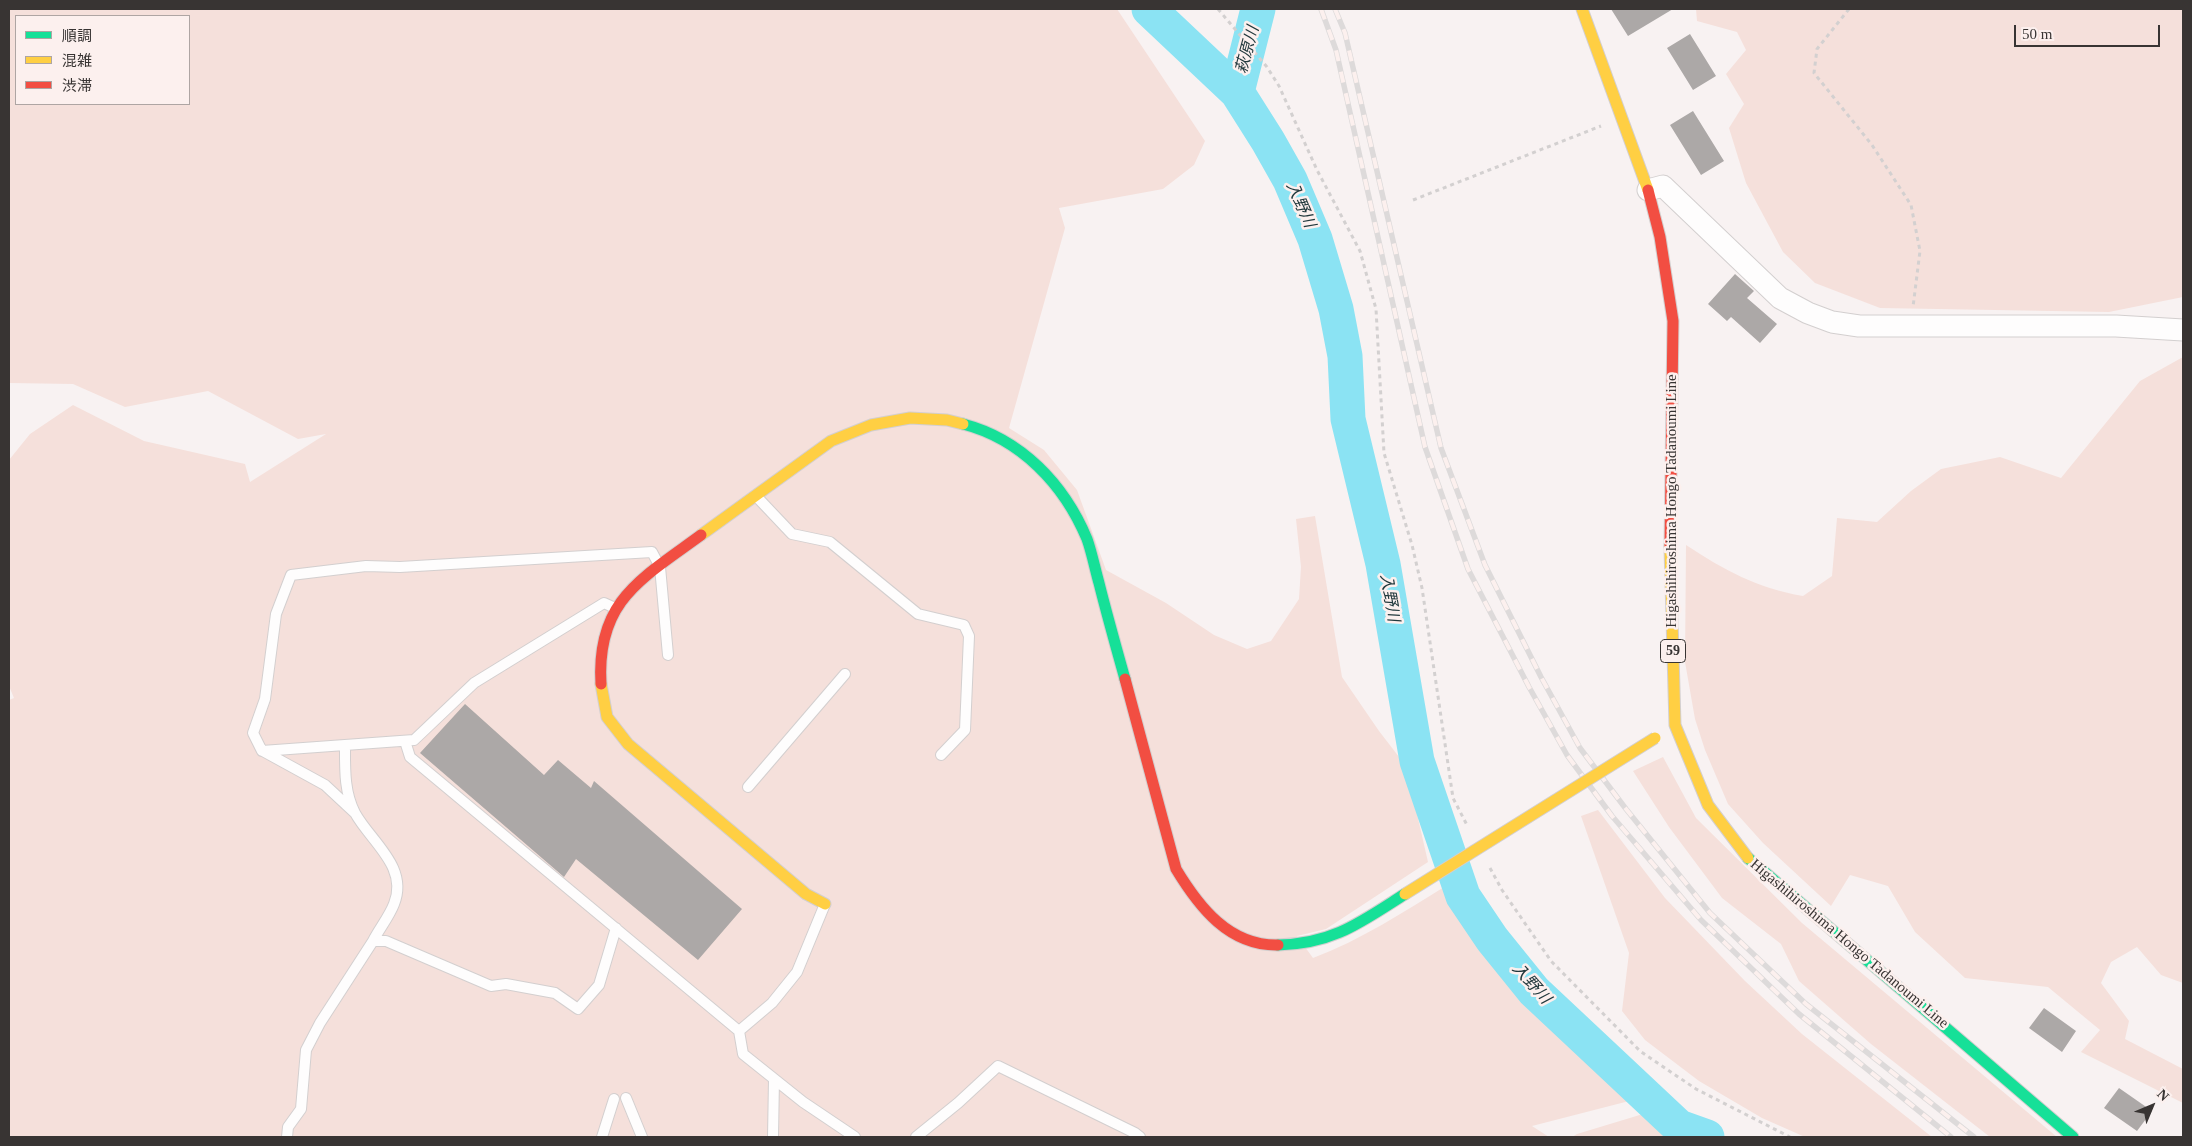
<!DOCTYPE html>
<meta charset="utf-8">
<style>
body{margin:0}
#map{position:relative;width:2192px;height:1146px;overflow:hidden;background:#f8f2f2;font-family:"Times New Roman","Noto Sans JP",serif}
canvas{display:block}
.frame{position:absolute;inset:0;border:10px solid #383433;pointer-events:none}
.legend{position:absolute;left:15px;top:15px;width:175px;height:90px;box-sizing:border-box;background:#fcf0ee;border:1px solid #aea5a3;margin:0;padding:6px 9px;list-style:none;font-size:15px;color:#383433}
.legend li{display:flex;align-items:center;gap:10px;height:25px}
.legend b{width:25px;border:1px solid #aea5a3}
.north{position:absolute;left:2127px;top:1081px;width:50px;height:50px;-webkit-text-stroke:4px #fcf0ee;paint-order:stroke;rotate:45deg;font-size:14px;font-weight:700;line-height:20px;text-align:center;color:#383433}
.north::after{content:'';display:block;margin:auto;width:18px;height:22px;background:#383433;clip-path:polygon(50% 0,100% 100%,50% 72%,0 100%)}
.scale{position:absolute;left:2014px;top:25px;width:146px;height:22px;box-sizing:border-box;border:2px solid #383433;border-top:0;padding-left:6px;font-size:15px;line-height:18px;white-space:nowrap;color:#383433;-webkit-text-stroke:4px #fcf0ee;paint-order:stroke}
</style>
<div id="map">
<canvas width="2192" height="1146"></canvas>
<div class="frame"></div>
<ul class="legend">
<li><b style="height:6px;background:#16e098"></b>順調</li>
<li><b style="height:6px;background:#ffcf43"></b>混雑</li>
<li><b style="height:6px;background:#f24e42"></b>渋滞</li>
</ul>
<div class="north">N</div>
<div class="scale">50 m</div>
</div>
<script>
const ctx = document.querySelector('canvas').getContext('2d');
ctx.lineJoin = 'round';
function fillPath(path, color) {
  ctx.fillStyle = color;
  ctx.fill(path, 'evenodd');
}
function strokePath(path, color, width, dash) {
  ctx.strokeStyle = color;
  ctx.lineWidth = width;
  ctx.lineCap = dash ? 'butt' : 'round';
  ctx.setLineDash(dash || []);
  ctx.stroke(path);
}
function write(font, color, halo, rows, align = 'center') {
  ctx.font = font + ' "Times New Roman","Noto Sans JP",serif';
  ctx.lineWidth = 5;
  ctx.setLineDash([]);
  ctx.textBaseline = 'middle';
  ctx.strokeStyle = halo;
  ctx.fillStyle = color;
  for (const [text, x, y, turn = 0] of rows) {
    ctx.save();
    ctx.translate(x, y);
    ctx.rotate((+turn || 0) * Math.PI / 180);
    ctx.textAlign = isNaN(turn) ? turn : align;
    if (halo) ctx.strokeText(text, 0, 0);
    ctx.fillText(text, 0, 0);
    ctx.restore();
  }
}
const green = new Path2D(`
 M9 9H1117L1205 141 1194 165 1163 189 1059 208 1065 228 1009 428 1044 450 1077 490 1106 570 1166 603 1214 635 1247 649 1271 641 1299 599 1301 567 1296 519 1315 516 1342 677 1379 731 1406 766 1428 862 1326 929 1297 936 1313 958C1361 940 1405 911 1449 884L1499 971 1578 1051 1633 1100 1532 1126 1549 1137H9V700L14 698 9 686V460L30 434 73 405 144 441 245 464 250 482 326 434 298 439 208 391 125 407 73 384 9 383ZM16 16H189V104H16Z
 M1696 9H2183V297L2109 312 1880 308 1815 283 1783 252 1746 183 1729 128 1744 104 1726 74 1746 50 1737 32 1697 21Z
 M2183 357V983L2161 975 2137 947 2111 962 2101 983 2129 1021 2125 1039 2183 1069V1103L2081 1052 2100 1030 2048 987 1965 978 1915 932 1888 886 1850 875 1831 906 1763 843 1728 804 1705 750 1695 719 1685 662 1686 545C1724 570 1757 588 1803 596L1832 576 1837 518 1877 522 1911 491 1941 469 2000 457 2061 478 2140 381Z
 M1663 757 1696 818 1802 923 2057 1137H1990L1871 1044 1799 981 1781 944 1722 898 1669 827 1633 771Z
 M1598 810 1665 898 1745 981 1802 1034 1932 1137H1805L1762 1118 1699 1081 1645 1040 1622 1011 1629 953 1581 816Z
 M1643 1114 1676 1137H1572L1577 1134Z`);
const river = new Path2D(`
 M1149 9 1237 92 1268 141 1290 180 1315 239 1336 309 1345 356 1348 419 1383 564 1417 761 1463 896 1492 939 1534 991 1679 1127 1707 1137
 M1237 92 1258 9`);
const building = new Path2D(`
 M1611 9H1673L1628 36Z
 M1690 34 1716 76 1693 90 1667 48Z
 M1693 111 1724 161 1701 175 1670 125Z
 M1735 274 1754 291 1747 298 1777 324 1760 343 1731 317 1727 321 1708 304Z
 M465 704 544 775 558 760 591 788 594 781 742 909 698 960 576 859 564 877 420 753Z
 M2044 1008 2076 1031 2062 1052 2029 1028Z
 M2119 1088 2152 1111 2137 1131 2104 1108Z`);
const path = new Path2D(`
 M1218 9 1267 67 1279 86 1317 170 1360 251 1376 309 1384 453 1412 545 1422 588 1453 798 1468 827
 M1849 9 1817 49 1814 73 1872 145 1911 205 1920 251 1913 307
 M1413 200 1601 126
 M1490 868 1502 890 1551 961 1640 1051 1696 1089 1790 1137`);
const lane = new Path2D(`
 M756 496 792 534 830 542 918 614 964 625 969 636 965 730 941 755
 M615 608 604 603 474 683 414 740 262 751 253 733 265 699 276 614 291 575 366 566 400 567 652 552 660 567 668 655
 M405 741 410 757 739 1031 772 1003 797 972 825 904
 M345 745C345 768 344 792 355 813 371 842 409 867 394 904 389 917 379 929 373 941
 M263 751 325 785 354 812
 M748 787 845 674
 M739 1031 743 1054 803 1102 855 1137
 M626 1098 642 1137
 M287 1137 288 1127 301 1109 306 1050 320 1023 373 941H386L491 986 506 984 555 993 578 1009 599 985 616 928
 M602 1137 614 1099
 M773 1137 774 1079
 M916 1137 958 1103 998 1066 1135 1133 1140 1137`);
const street = new Path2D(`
 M1648 190 1663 186 1780 298 1808 313 1832 322 1859 326H2116L2183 330`);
const fast = new Path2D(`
 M963 424C1021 439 1064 484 1087 539 1092 553 1095 569 1099 583 1107 615 1116 647 1125 679
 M1748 858 2073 1137
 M1278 945C1333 944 1361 922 1405 894`);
const slow = new Path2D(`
 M1582 9 1648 190
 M701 535 831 441 871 425 910 418 947 420 963 424
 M1670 547 1675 725 1708 805 1748 858
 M601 684 607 717 628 744 806 894 825 904`);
const jam = new Path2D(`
 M1648 190 1660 237 1673 321 1670 547
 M1125 679 1176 869C1199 907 1229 946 1278 945
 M601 684C596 601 641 579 701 535`);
const rail = new Path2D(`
 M1321 9 1336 50 1425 447 1468 569 1529 687 1567 755 1612 816 1701 920 1799 1014 1951 1137
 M1335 9 1345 33 1441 448 1485 565 1541 677 1580 748 1626 809 1710 913 1806 1004 1974 1137`);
const slowBridge = new Path2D(`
 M1405 894 1655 738`);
const shields = [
 [1673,651,25]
];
const shieldNames = [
 ["59",1673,651]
];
const streetNames = [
 ["Higashihiroshima Hongo Tadanoumi Line",1672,501,-90],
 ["Higashihiroshima Hongo Tadanoumi Line",1849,944,40]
];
const waterNames = [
 ["萩原川",1248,50,-75],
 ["入野川",1300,205,66],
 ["入野川",1389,598,80],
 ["入野川",1531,984,48]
];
fillPath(green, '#f5e0db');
strokePath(river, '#8be3f3', 35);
fillPath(building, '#aca8a7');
strokePath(lane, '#d3cfcf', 12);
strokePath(street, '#d3cfcf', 23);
strokePath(fast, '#d3cfcf', 13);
strokePath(slow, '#d3cfcf', 13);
strokePath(jam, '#d3cfcf', 13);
strokePath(path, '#d3d0d0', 3, [4, 4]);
strokePath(lane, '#fefdfd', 10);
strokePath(street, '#fefdfd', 21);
strokePath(fast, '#16e098', 11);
strokePath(slow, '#ffcf43', 11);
strokePath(jam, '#f24e42', 11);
strokePath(rail, '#dddada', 5.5);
strokePath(rail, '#fcf0ee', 4, [11]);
strokePath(slowBridge, '#d3cfcf', 13, []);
strokePath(slowBridge, '#ffcf43', 11);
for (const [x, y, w] of shields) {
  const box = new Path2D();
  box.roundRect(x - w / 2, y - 11.5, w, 23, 4);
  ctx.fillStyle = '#fcf0ee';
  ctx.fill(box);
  strokePath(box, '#383433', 1);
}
write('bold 14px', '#383433', null, shieldNames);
write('15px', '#383433', '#fcf0ee', streetNames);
write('italic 16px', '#21383c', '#fcf0ee', waterNames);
</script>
